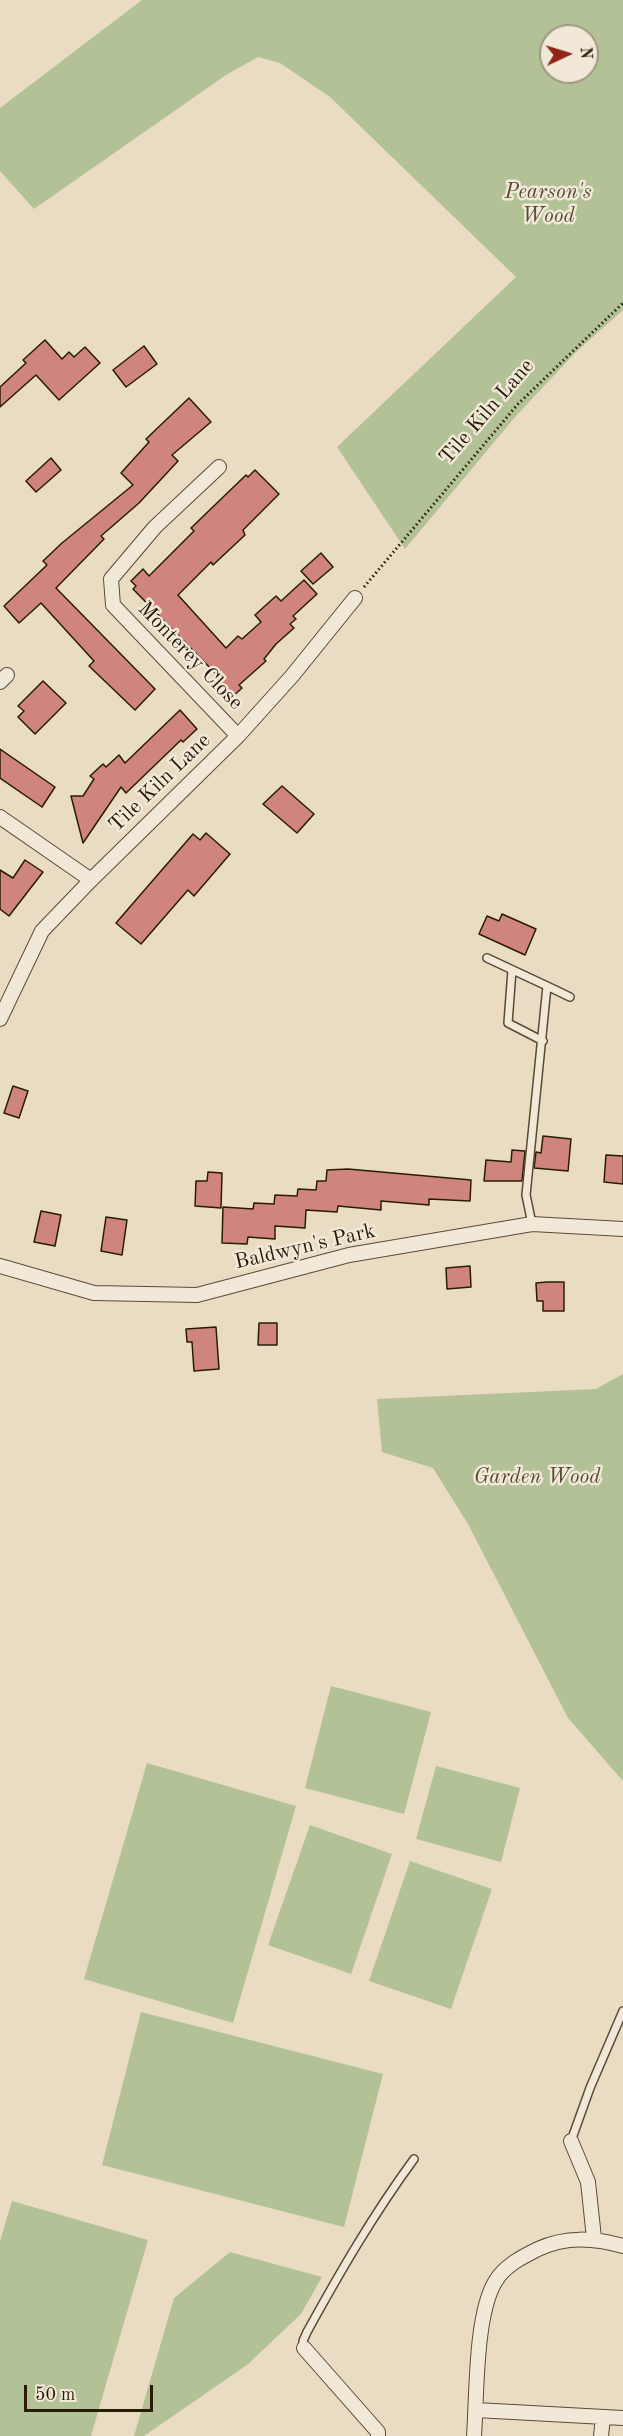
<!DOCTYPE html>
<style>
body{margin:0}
#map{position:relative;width:623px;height:2436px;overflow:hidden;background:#eadcc3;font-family:"Old Standard TT",serif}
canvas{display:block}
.north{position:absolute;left:539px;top:24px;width:60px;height:60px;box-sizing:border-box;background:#f1e8d8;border:2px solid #a19684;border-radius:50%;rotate:86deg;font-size:16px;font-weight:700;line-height:24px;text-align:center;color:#2a1b07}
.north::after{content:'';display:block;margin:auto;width:21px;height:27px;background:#8f2418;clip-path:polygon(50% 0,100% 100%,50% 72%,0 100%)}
.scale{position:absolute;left:24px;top:2385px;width:129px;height:27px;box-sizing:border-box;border:3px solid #2a1b07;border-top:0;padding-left:8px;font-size:18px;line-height:21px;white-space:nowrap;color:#2a1b07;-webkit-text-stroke:4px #f1e8d8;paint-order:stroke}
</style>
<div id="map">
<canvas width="623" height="2436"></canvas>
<div class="north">N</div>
<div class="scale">50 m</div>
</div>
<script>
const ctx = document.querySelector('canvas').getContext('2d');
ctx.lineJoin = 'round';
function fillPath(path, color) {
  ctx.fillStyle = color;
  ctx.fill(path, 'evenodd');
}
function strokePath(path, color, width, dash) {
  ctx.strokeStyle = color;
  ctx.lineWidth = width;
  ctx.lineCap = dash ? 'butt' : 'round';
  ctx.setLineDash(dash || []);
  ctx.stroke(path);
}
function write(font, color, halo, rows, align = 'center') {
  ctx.font = font + ' "Old Standard TT",serif';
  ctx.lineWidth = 5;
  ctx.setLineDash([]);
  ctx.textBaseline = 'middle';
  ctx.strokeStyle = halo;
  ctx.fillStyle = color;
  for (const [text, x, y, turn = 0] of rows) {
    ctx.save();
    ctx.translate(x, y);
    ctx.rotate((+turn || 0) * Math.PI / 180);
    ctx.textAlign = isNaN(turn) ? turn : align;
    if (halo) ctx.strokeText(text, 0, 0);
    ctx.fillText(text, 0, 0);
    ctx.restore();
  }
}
const green = new Path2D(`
 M142 0H623V310L576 352 515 417 405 549 337 447 516 277 330 97 280 63 258 57 226 75 34 209 0 171V108ZM551 36H587V72H551Z
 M623 1374V1781L568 1718 468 1524 433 1468 382 1452 377 1399 596 1389Z
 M331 1686 431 1712 404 1814 305 1788Z
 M147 1763 296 1806 233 2023 84 1979Z
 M436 1766 520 1788 501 1862 416 1839Z
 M310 1825 392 1854 351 1974 268 1945Z
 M410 1861 492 1889 451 2009 369 1981Z
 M141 2012 383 2074 344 2227 102 2165Z
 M12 2201 148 2240 91 2436H0V2241Z
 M230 2252 322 2277 301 2314 247 2365 144 2436H134L174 2298Z`);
const building = new Path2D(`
 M45 340 62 359 69 352 74 357 85 347 100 363 59 400 36 375 0 407V387L26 363 23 360Z
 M144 346 157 364 126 387 113 370Z
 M189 398 211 422 172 455 178 461 139 503 101 536 104 539 56 588 155 689 135 710 89 666 94 661 41 603 19 623 4 606 47 565 43 561 62 543 133 485 121 473 149 442 146 439Z
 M51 458 61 470 36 492 26 481Z
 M255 470 279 494 243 530 245 535 213 565 211 562 178 595 226 648 238 636 242 639 261 622 255 615 276 596 281 601 304 580 317 594 293 616 296 619 290 624 294 628 276 644 264 659 266 661 239 685 242 688 228 701 212 684 219 677 133 589 136 586 131 581 143 569 149 576 194 531 191 528 246 475 248 477Z
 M321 553 333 567 313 584 301 571Z
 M43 681 66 703 35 734 18 717 24 711 18 706Z
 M180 710 197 729 183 742 181 740 126 793 121 787 83 843 71 796H83L94 779 90 776 103 764 106 767 119 755 125 763Z
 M0 749 55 787 42 807 0 778Z
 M282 786 314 814 297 833 263 804Z
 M206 833 230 854 194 896 188 890 141 944 116 923 193 834 200 840Z
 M25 860 43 872 9 916 0 909V870L13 878Z
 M502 914 536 929 525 955 479 934 487 916 499 921Z
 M13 1086 28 1091 19 1118 4 1113Z
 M543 1136 571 1139 568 1171 534 1168 536 1152 541 1153Z
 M512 1150 525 1151 522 1181H484L486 1160 511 1162Z
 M606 1155 623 1156V1184L604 1182Z
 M348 1169 471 1180 470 1201 429 1199V1205L381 1201V1210L338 1206 337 1212 306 1210 305 1228 275 1226V1239L248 1237 247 1244 222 1243 223 1207 253 1209 254 1203 274 1204 275 1195 297 1196 298 1189 316 1190 317 1181H326L327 1170Z
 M208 1172 222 1173 221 1208 195 1206 196 1181H207Z
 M41 1211 61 1215 55 1246 34 1242Z
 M106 1217 127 1220 122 1255 101 1251Z
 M470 1266 471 1287 447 1289 446 1268Z
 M547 1282H564V1311H543V1301H537L536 1283Z
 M259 1323H277V1345H258Z
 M216 1327 219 1369 194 1371 192 1342H187L186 1329Z`);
const path = new Path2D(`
 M364 587 518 404 623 303`);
const lane = new Path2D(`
 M487 958 547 986 526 1195 532 1224
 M512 970 508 1023 543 1041
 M547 986 570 997
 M571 2141 590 2088 623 2011
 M304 2348 303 2341 307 2332C340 2272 373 2215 414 2159`);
const street = new Path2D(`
 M219 467 155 527 111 579 113 605 238 736
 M0 682 7 675
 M0 817 91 880
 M0 1019 42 931 91 880 238 736 292 676 355 598
 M0 1266 94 1293 197 1295 349 1255 532 1224 623 1229
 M571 2141 588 2182 594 2238
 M304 2348 378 2432V2436
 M476 2410 623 2418
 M474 2436C477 2395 475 2316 495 2282 504 2266 522 2257 538 2249 566 2236 594 2238 623 2246
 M601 2436 603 2417`);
const parkNames = [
 ["Pearson's",548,192],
 ["Wood",548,216],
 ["Garden Wood",537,1477]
];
const streetNames = [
 ["Tile Kiln Lane",487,412,-49],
 ["Monterey Close",190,656,46],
 ["Tile Kiln Lane",160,783,-44],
 ["Baldwyn's Park",305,1247,-13]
];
fillPath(green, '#b3c196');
fillPath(building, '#cf847e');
strokePath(building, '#2a1b07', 1.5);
strokePath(lane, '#5a4b36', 10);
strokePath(street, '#5a4b36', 16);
strokePath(path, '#2a1b07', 3, [1.5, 3]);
strokePath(lane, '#f1e8d8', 7);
strokePath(street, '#f1e8d8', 14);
write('italic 21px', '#534d32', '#f1e8d8', parkNames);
write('21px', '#2a1b07', '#f1e8d8', streetNames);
</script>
